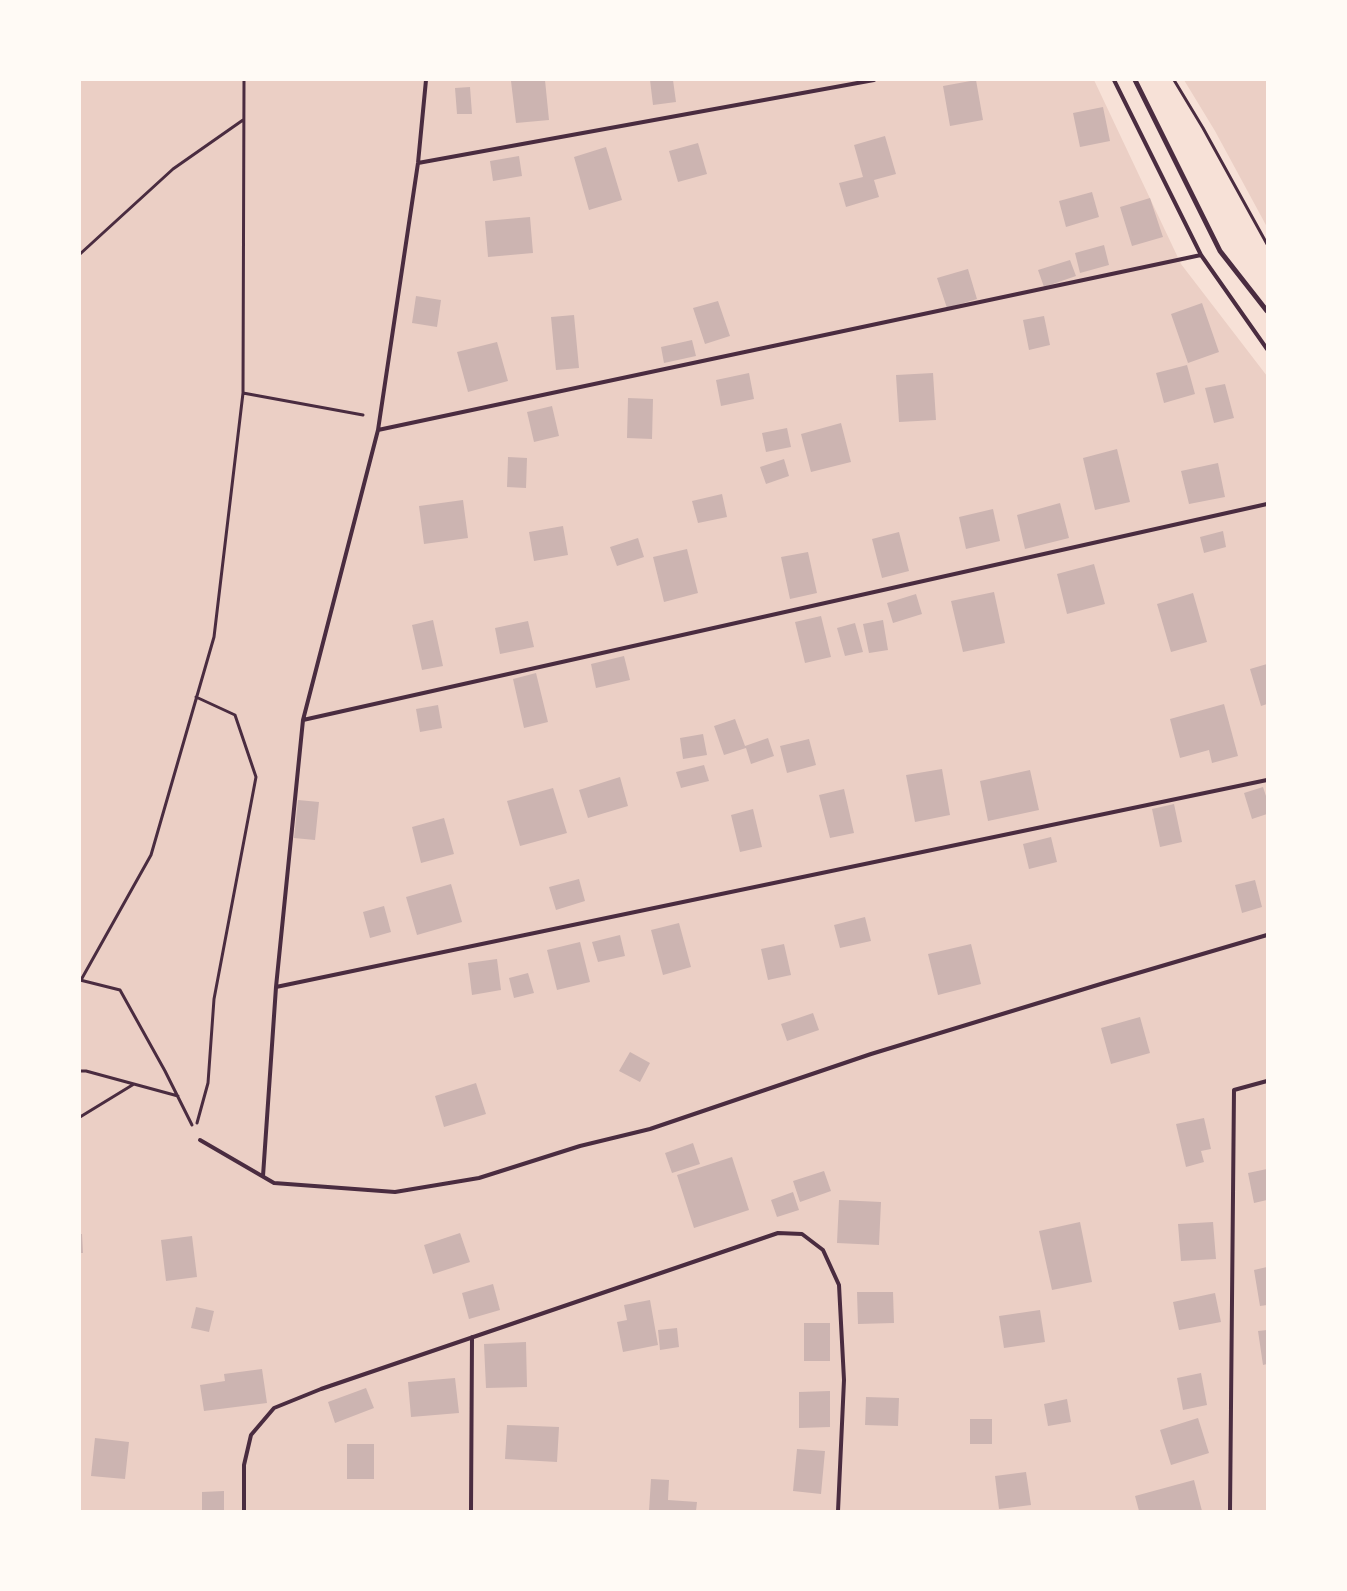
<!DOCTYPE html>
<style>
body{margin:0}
#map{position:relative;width:1347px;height:1591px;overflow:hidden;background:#f7e1d7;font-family:Overpass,sans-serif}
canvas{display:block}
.frame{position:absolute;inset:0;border:81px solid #fffaf5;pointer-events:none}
</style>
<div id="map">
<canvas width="1347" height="1591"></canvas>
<div class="frame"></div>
</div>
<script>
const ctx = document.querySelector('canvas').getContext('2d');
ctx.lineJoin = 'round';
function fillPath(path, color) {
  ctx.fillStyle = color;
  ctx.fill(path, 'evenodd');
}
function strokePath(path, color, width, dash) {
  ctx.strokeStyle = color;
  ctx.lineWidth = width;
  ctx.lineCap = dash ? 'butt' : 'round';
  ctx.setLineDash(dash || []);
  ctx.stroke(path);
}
const green = new Path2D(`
 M80 80H1094L1181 264 1267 376V1511H80Z
 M1184 80H1267V227L1215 131Z`);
const building = new Path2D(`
 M526 80H545L549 120 516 123 511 81Z
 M650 80H673L676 102 653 105Z
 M976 80 983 120 950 126 943 86Z
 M470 87 472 114H457L455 88Z
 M1103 107 1110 141 1080 147 1073 113Z
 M885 136 896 174 874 180 879 197 846 207 839 183 863 177 854 145Z
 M698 143 707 174 678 182 669 151Z
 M606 147 622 200 589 210 574 157Z
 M519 156 522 176 493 181 490 161Z
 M1092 192 1099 217 1066 227 1059 201Z
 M1150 198 1163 237 1132 246 1120 207Z
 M530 217 533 253 488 257 485 221Z
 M1104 245 1109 265 1080 273 1075 253Z
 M1070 260 1076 276 1044 287 1038 270Z
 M968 269 977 299 947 308 937 278Z
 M416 296 441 300 437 327 412 323Z
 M718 301 730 336 705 344 693 308Z
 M1202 303 1219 352 1188 363 1171 314Z
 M574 315 579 368 556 370 551 317Z
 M1044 316 1050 345 1029 350 1023 320Z
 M692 340 696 356 664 363 661 347Z
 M497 342 508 381 468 392 457 352Z
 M1187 365 1195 394 1164 403 1156 373Z
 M749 373 754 399 721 406 716 380Z
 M933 373 936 420 899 422 896 375Z
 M1225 384 1234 418 1214 423 1205 388Z
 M628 398 653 399 652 439 627 438Z
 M552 406 559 436 534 442 527 412Z
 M841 423 851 462 811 472 801 434Z
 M787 428 791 447 766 452 762 433Z
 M1117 449 1130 502 1095 510 1083 458Z
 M508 457 527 458 526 488 507 487Z
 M784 459 789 476 766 484 760 467Z
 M1218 463 1225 497 1189 504 1181 471Z
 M722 494 727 517 698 523 692 501Z
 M463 500 468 538 424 544 419 506Z
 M1060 503 1069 538 1025 549 1017 515Z
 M993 509 1000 541 966 549 959 517Z
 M563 526 568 555 534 561 529 532Z
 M1223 531 1226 547 1204 553 1200 537Z
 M899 532 909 571 882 578 872 539Z
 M638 538 644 557 617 566 610 547Z
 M687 549 698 593 664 602 653 557Z
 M808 552 817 593 790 599 781 557Z
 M1094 564 1105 604 1067 614 1057 574Z
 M994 592 1005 643 963 652 951 601Z
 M1193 593 1207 642 1171 652 1157 604Z
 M916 594 922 614 893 623 887 603Z
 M821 616 831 657 805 663 795 622Z
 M433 620 443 666 422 670 412 625Z
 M883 620 888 650 869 653 863 624Z
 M528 621 534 647 500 654 495 628Z
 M855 623 863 652 845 656 837 628Z
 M624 656 630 680 596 688 591 664Z
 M1267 664V704L1261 706 1250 669Z
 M536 673 548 722 524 728 513 679Z
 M1224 704 1238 756 1212 763 1209 750 1180 758 1170 719Z
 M438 705 442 728 420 732 416 709Z
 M735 719 745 746 768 738 774 756 751 764 746 748 724 755 714 726Z
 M703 734 707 755 683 759 680 738Z
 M809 739 816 765 787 773 780 746Z
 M704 765 709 781 681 788 676 772Z
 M942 769 950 815 915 822 906 775Z
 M1030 770 1039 810 988 821 980 781Z
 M620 777 628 806 588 818 579 790Z
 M1263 787 1267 799V814L1252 819 1244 793Z
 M553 788 567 833 520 846 507 801Z
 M844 789 854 833 830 838 819 795Z
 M298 800 319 802 315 840 294 838Z
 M1174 804 1182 842 1160 847 1152 809Z
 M753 809 762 847 740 852 731 815Z
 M444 818 454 854 421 863 412 827Z
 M1051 837 1057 862 1029 869 1023 844Z
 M579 879 585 901 556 910 549 887Z
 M1255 880 1262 907 1242 913 1235 885Z
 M451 884 462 922 417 935 406 897Z
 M384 906 391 932 370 938 363 912Z
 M865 917 871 941 840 948 834 925Z
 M679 923 691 967 663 975 651 930Z
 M620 935 625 956 598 962 592 942Z
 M580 942 590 982 557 990 547 950Z
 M784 944 791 975 768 980 761 949Z
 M971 944 981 984 938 995 928 954Z
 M497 959 501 990 472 995 468 963Z
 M528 973 534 993 514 998 509 978Z
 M813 1013 819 1030 787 1041 781 1024Z
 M1140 1017 1150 1053 1111 1064 1101 1028Z
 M630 1052 650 1063 640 1082 619 1071Z
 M476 1083 486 1114 444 1127 435 1096Z
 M1204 1118 1211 1149 1201 1151 1204 1162 1186 1167 1176 1124Z
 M693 1143 700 1164 672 1173 665 1153Z
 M732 1157 749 1210 694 1228 677 1175Z
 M1267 1169V1200L1254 1203 1248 1173Z
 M824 1171 831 1191 800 1202 793 1181Z
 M793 1192 799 1210 777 1217 771 1200Z
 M839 1200 881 1202 879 1245 837 1243Z
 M1080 1222 1092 1282 1052 1290 1039 1231Z
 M1213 1222 1216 1259 1181 1261 1178 1224Z
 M460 1233 470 1262 433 1274 424 1245Z
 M80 1234H82L83 1253H80Z
 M192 1236 197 1277 166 1281 161 1240Z
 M1267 1267V1305L1260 1306 1254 1270Z
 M493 1284 500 1310 469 1319 462 1293Z
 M857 1292H893L894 1323 858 1324Z
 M1215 1293 1221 1322 1179 1330 1173 1302Z
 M650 1300 658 1345 623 1352 617 1322 627 1320 624 1305Z
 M196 1307 214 1311 209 1332 191 1328Z
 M1040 1310 1045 1342 1004 1348 999 1316Z
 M804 1323H830V1361H804Z
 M677 1328 679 1347 660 1350 658 1330Z
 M1267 1330V1364L1263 1365 1258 1331Z
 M526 1342 527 1387 486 1388 484 1344Z
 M262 1369 267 1403 204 1411 200 1385 225 1381 224 1374Z
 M1201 1373 1207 1405 1183 1410 1177 1378Z
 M455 1378 459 1413 411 1417 408 1382Z
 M366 1388 374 1408 335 1423 328 1402Z
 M830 1391V1427L799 1428V1392Z
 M866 1397 899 1398 898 1426 865 1425Z
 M1067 1399 1071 1422 1048 1426 1044 1404Z
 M1198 1418 1209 1453 1171 1465 1160 1430Z
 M970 1419H992V1444H970Z
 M507 1425 559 1427 557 1462 505 1459Z
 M95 1438 129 1442 125 1479 91 1476Z
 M347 1444H374V1479H347Z
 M797 1449 825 1451 821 1494 793 1491Z
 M1026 1472 1031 1505 999 1509 995 1476Z
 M651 1479 669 1480 668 1500 697 1502 696 1511H649Z
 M1194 1480 1202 1511H1139L1135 1496Z
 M224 1491V1511H202V1492Z`);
const path = new Path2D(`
 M1174 80 1203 128 1267 244
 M80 254 173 169 243 120
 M243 393 363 415
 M196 697 235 715 256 777 214 999 208 1083 197 1123
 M80 979 81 980 151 855 214 637 243 393 244 80
 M80 980 120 990 165 1071 192 1125
 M80 1071H86L178 1096
 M80 1117 134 1084`);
const service = new Path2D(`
 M1114 80 1201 255 1267 349
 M418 163 874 80
 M378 430 1201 255
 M303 720 1267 504
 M276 987 1267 780
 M200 1140 274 1183 395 1192 479 1178 580 1146 650 1129 871 1054 1104 983 1267 935
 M263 1176 276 987 303 720 378 430 418 163 426 80
 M244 1511V1465L251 1435 274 1408 321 1389 778 1233 802 1234 823 1250 839 1285 844 1380 838 1511
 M471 1511 472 1337
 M1230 1511 1234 1090 1267 1081`);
const minor = new Path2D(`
 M1135 80 1220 251 1267 311`);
fillPath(green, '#ebcfc5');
fillPath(building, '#ccb4b1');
strokePath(path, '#4a2c40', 3);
strokePath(service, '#4a2c40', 4);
strokePath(minor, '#4a2c40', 5);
</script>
